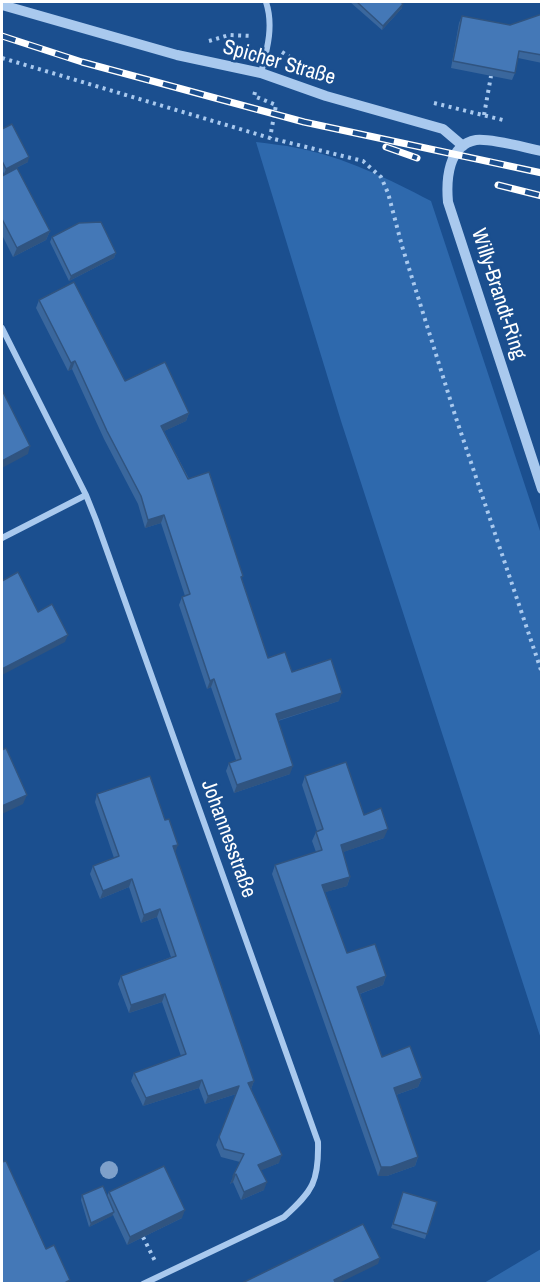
<!DOCTYPE html>
<meta charset="utf-8">
<style>
body{margin:0}
#map{position:relative;width:543px;height:1285px;overflow:hidden;background:#1b4f8f;font-family:"Archivo Narrow",sans-serif}
canvas{display:block}
.frame{position:absolute;inset:0;border:3px solid #fff;pointer-events:none}
</style>
<div id="map">
<canvas width="543" height="1285"></canvas>
<div class="frame"></div>
</div>
<script>
const ctx = document.querySelector('canvas').getContext('2d');
ctx.lineJoin = 'round';
function fillPath(path, color) {
  ctx.fillStyle = color;
  ctx.fill(path, 'evenodd');
}
function strokePath(path, color, width, dash) {
  ctx.strokeStyle = color;
  ctx.lineWidth = width;
  ctx.lineCap = dash ? 'butt' : 'round';
  ctx.setLineDash(dash || []);
  ctx.stroke(path);
}
function write(font, color, halo, rows, align = 'center') {
  ctx.font = font + ' "Archivo Narrow",sans-serif';
  ctx.lineWidth = 5;
  ctx.setLineDash([]);
  ctx.textBaseline = 'middle';
  ctx.strokeStyle = halo;
  ctx.fillStyle = color;
  for (const [text, x, y, turn = 0] of rows) {
    ctx.save();
    ctx.translate(x, y);
    ctx.rotate((+turn || 0) * Math.PI / 180);
    ctx.textAlign = isNaN(turn) ? turn : align;
    if (halo) ctx.strokeText(text, 0, 0);
    ctx.fillText(text, 0, 0);
    ctx.restore();
  }
}
const green = new Path2D(`
 M256 142C270 144 284 145 297 148 344 157 389 179 431 201L541 534V1039L341 421Z
 M541 1249V1283H484Z`);
const path = new Path2D(`
 M209 41 229 35 252 36
 M282 52 301 64
 M2 58 270 138 363 161 381 177 388 193 402 246 455 415 542 673
 M255 92 254 96 276 105 270 138
 M434 103 503 120
 M484 115 491 76
 M143 1237 155 1261`);
const minor = new Path2D(`
 M261 73C267 50 274 26 266 2
 M2 328 86 495 96 520 318 1142C319 1181 313 1191 284 1217L143 1284
 M2 538 86 495`);
const tertiary = new Path2D(`
 M2 5 177 55 261 73 326 96 443 129 463 146
 M542 151C526 148 491 138 476 140 448 145 446 180 448 202L542 489`);
const rail = new Path2D(`
 M2 36 82 62 304 122 542 173
 M386 147 417 158
 M498 185 542 196`);
const trees = [
 [109,1170]
];
const wall = new Path2D(`
 M350 2H401L402 8 382 30Z
 M542 14V63L518 58 515 73 512 80 451 68 459 23 462 16 510 25Z
 M2 129 28 162 4 174 2 169Z
 M2 176 50 231 46 240 13 257 2 235Z
 M52 237 116 253 114 258 69 281 50 242Z
 M39 300 125 381 189 413 186 421 164 431 242 580 268 658 339 701 278 721 290 774 234 793 226 771 229 763 236 760 211 687 207 689 179 605 182 597 185 596 161 523 145 528 138 504 104 439 72 369 68 371 36 308Z
 M305 776 364 815 384 838 343 852 350 877 347 886 325 892 347 953 386 976 383 985 360 994 382 1057 422 1078 418 1087 396 1095 418 1157 415 1166 387 1176H378L272 874 275 865 316 852 312 841 316 832 317 831 302 785Z
 M97 794 175 852 254 1081 251 1089 279 1163 261 1170 264 1190 241 1200 233 1182 230 1184 240 1162 221 1157 216 1145 236 1094 205 1104 199 1088 143 1106 131 1081 134 1073 181 1056 162 1002 129 1013 118 984 121 976 171 957 157 917 141 923 129 887 100 899 90 874 93 866 114 858 95 802Z
 M109 1192 182 1218 127 1245 113 1215 89 1227 81 1200 82 1195 107 1196Z
 M403 1192 437 1202 425 1239 391 1228Z`);
const shadedWall = new Path2D(`
 M403 4 402 8 382 30 383 26Z
 M29 157 28 162 4 174 6 169Z
 M50 231 46 240 13 257 17 248Z
 M116 253 114 258 69 281 71 276Z
 M75 361 72 369 68 371 71 363Z
 M189 413 186 421 158 434 161 426Z
 M30 446 28 454 2 468V461Z
 M164 515 161 523 145 528 148 520Z
 M68 635 65 642 2 675V669Z
 M214 679 211 687 207 689 210 681Z
 M342 693 339 701 273 722 276 714Z
 M293 766 290 774 234 793 237 785Z
 M27 795 23 804 2 814V806Z
 M388 829 384 838 338 854 341 845Z
 M178 845 175 853 173 846Z
 M350 877 347 886 319 894 322 885Z
 M132 879 129 887 100 899 103 891Z
 M160 909 157 917 141 923 144 915Z
 M386 976 383 985 354 996 357 987Z
 M165 994 162 1002 129 1013 131 1005Z
 M422 1078 418 1087 390 1097 394 1088Z
 M202 1080 199 1088 143 1106 146 1098Z
 M254 1081 251 1089 248 1083Z
 M239 1086 236 1094 205 1104 208 1096Z
 M282 1155 279 1163 255 1173 258 1165Z
 M418 1157 415 1166 387 1176H378L381 1167Z
 M236 1174 233 1182 230 1184 233 1176Z
 M267 1182 264 1190 241 1200 244 1192Z
 M185 1210 182 1218 127 1245 130 1237Z
 M114 1212 112 1216 89 1227 91 1223Z
 M380 1258 378 1264 337 1284H333L334 1280Z`);
const building = new Path2D(`
 M357 2H401L403 4 383 26Z
 M542 14V55L519 51 515 73 453 61 462 16 510 25Z
 M12 124 29 157 6 169 2 161V129Z
 M17 168 50 231 17 248 2 219V176Z
 M101 222 116 253 71 276 52 237 79 223Z
 M74 282 125 381 165 362 189 413 161 426 188 479 209 472 243 576 241 577 268 658 285 652 292 672 331 659 342 693 276 714 293 766 237 785 229 763 241 759 214 679 210 681 182 597 190 594 164 515 148 520 141 496 107 431 75 361 71 363 39 300Z
 M2 390 30 446 2 461Z
 M18 572 38 612 52 604 68 635 2 669V581Z
 M6 748 27 795 2 806V750Z
 M346 762 364 815 381 808 388 829 341 845 350 877 322 885 347 953 375 944 386 976 357 987 382 1057 410 1046 422 1078 394 1088 418 1157 391 1167H381L275 865 322 850 316 832 323 829 305 776Z
 M150 776 165 820 169 819 178 845 173 846 254 1081 248 1083 282 1155 258 1165 267 1182 244 1192 236 1174 233 1176 244 1154 224 1149 219 1137 239 1086 208 1096 202 1080 146 1098 134 1073 186 1054 165 994 131 1005 121 976 176 956 160 909 144 915 132 879 103 891 93 866 119 856 97 794Z
 M6 1161 46 1249 54 1245 70 1280 63 1284H2V1162Z
 M164 1166 185 1210 130 1237 109 1192Z
 M103 1186 114 1212 91 1223 82 1195Z
 M403 1192 437 1202 427 1234 393 1224Z
 M363 1224 380 1258 334 1280 336 1284H240Z`);
const streetNames = [
 ["Spicher Straße",279,63,16],
 ["Willy-Brandt-Ring",498,294,72],
 ["Johannesstraße",228,839,70]
];
fillPath(green, '#2e69ad');
strokePath(path, '#a9c9ee', 4, [3, 4.5]);
strokePath(minor, '#a9c9ee', 6);
strokePath(tertiary, '#a9c9ee', 10);
strokePath(rail, '#fff', 7);
strokePath(rail, '#1b4f8f', 4.5, [14]);
ctx.fillStyle = '#7ea0ca';
for (const [x, y] of trees) {
  ctx.beginPath();
  ctx.arc(x, y, 9, 0, 2 * Math.PI);
  ctx.fill();
}
fillPath(wall, '#3a679d');
fillPath(shadedWall, '#305480');
fillPath(building, '#4478b7');
strokePath(building, '#305480', 1.5);
write('21px', '#fff', '#1b4f8f', streetNames);
</script>
